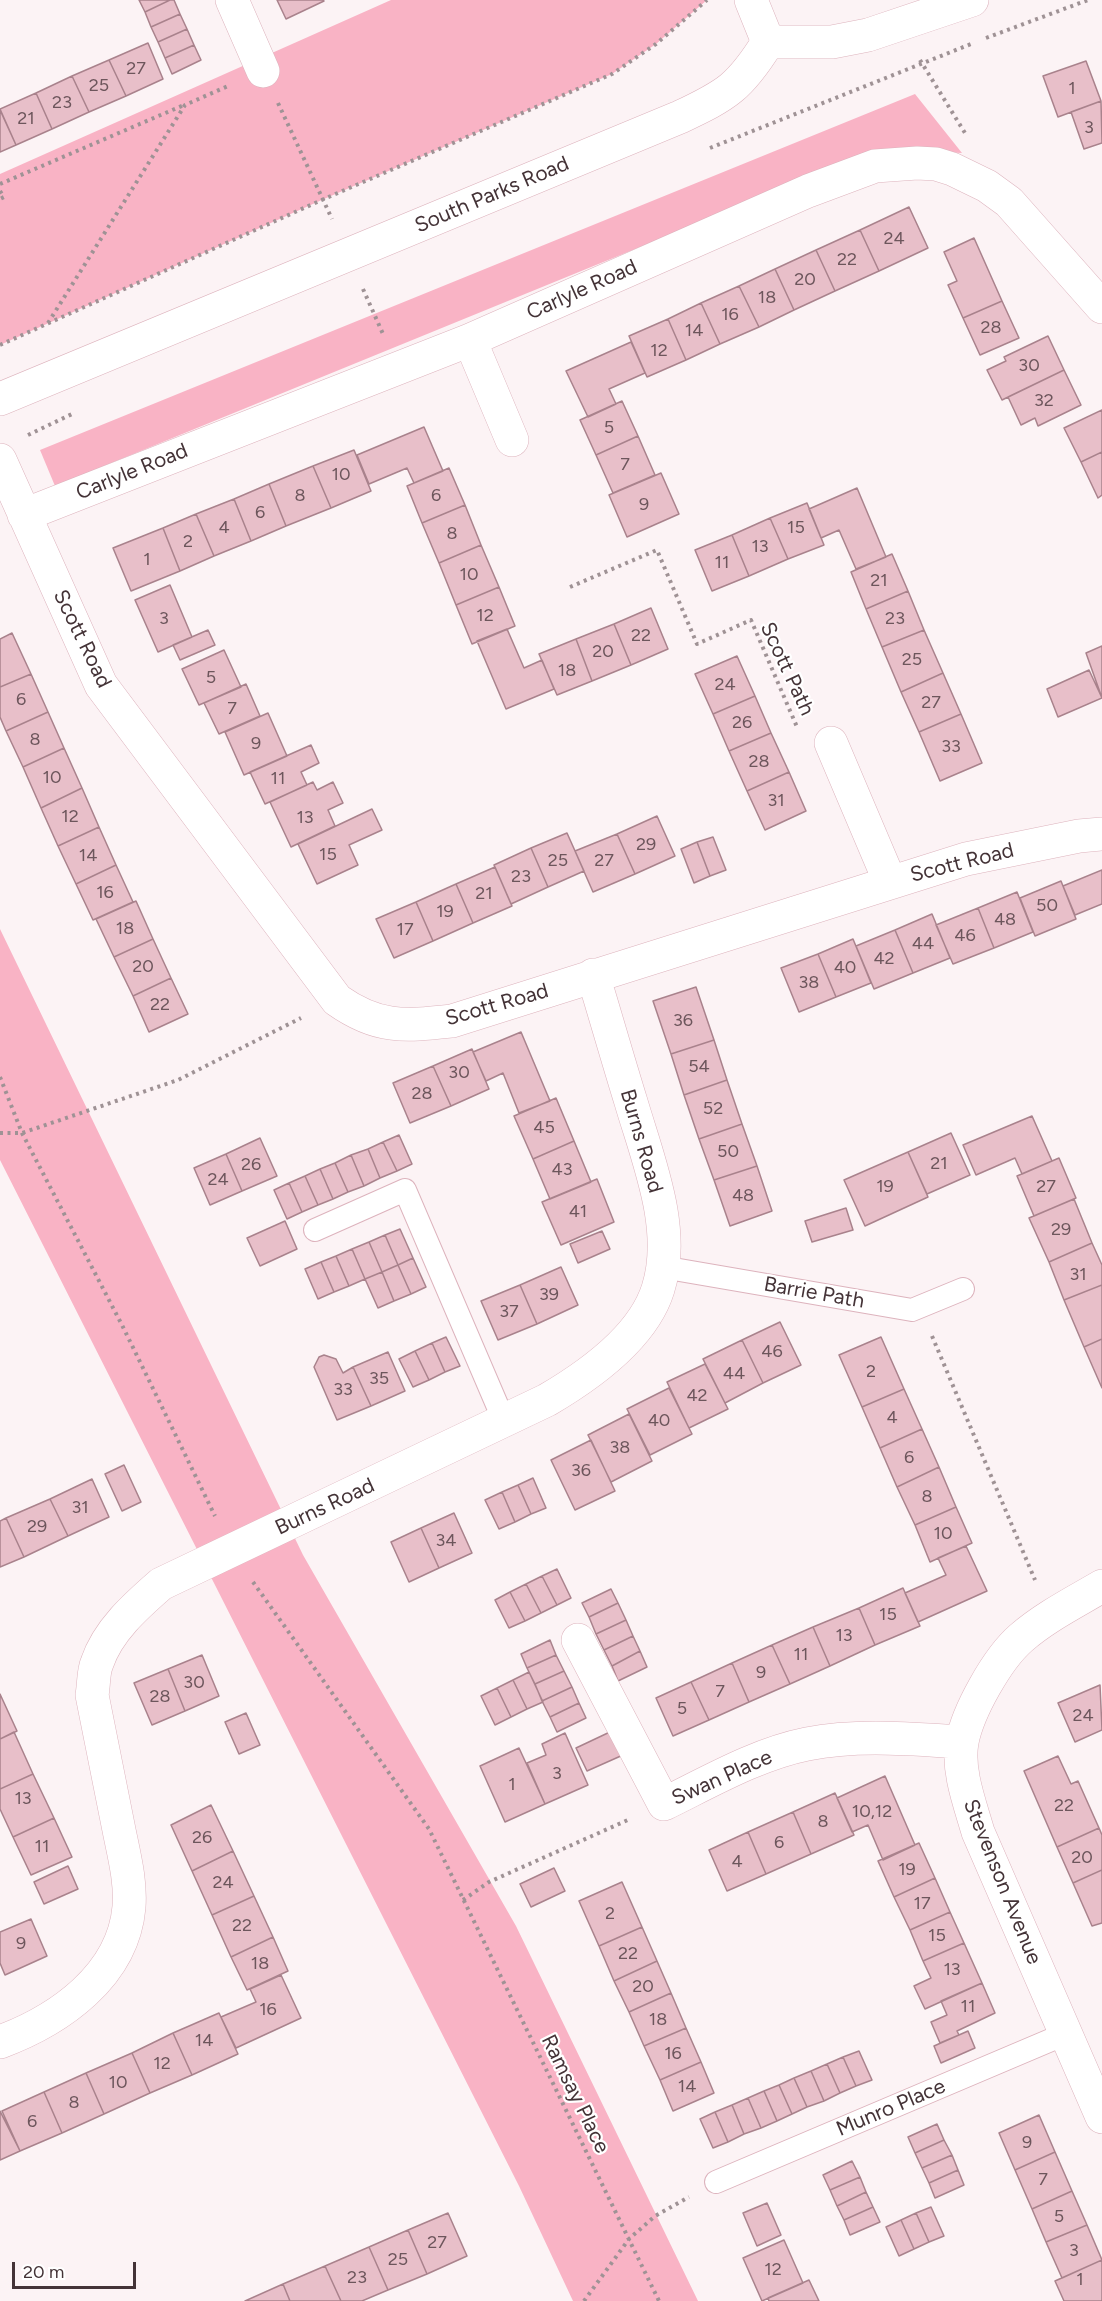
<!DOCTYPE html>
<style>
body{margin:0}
#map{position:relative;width:1102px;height:2301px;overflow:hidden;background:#fcf3f5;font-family:Figtree,sans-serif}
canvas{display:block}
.scale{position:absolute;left:12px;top:2262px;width:124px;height:27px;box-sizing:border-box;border:3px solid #443337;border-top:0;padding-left:8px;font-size:18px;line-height:21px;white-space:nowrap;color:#443337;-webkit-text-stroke:4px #fff;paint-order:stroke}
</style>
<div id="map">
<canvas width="1102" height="2301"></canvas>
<div class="scale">20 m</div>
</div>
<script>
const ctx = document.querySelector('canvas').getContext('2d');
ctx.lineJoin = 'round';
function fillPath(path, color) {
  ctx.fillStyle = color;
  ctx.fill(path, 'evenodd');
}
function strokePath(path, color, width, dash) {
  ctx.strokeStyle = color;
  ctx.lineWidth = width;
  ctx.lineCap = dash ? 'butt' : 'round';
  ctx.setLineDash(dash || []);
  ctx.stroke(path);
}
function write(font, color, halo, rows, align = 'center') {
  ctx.font = font + ' Figtree,sans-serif';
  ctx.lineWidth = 4.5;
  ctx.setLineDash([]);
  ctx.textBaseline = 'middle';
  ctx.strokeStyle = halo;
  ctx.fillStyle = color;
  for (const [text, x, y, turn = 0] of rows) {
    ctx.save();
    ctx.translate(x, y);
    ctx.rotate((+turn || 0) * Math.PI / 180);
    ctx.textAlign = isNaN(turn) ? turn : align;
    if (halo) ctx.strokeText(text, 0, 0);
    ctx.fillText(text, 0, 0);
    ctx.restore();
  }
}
const green = new Path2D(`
 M391 0H707L656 44 612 74 324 199 0 345V174Z
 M915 94 962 153 880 149 55 486 40 450Z
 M0 929 303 1555 516 1926 698 2301H573L519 2186 0 1160Z`);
const building = new Path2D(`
 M139 0H170L145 12Z
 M170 0H174L180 14 151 27 145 12Z
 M277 0H323L324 1 286 19Z
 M180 14 187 29 158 42 151 27Z
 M187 29 194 45 165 58 158 42Z
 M148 43 163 79 126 96 109 60Z
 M194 45 201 60 172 74 165 58Z
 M109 60 126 96 89 112 72 76Z
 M1086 61 1101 101 1058 117 1043 76Z
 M72 76 89 112 52 129 36 93Z
 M36 93 52 129 16 145 0 109Z
 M1101 101 1102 143 1084 149 1071 112Z
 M0 110 16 145 0 152Z
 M909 207 928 248 879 271 860 230Z
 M860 230 879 271 835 291 816 250Z
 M974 238 1002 301 963 318 948 285 957 281 944 252Z
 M816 250 835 291 794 310 775 269Z
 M775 269 794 310 759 327 739 286Z
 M739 286 759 327 720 344 701 303Z
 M1002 301 1019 338 980 355 963 318Z
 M701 303 720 344 686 360 668 319Z
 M668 319 686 360 647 377 629 336Z
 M1048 336 1064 370 1002 400 987 370 1006 361 1004 357Z
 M631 342 645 373 609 389 616 404 588 417 566 371Z
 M1064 370 1081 405 1038 426 1035 418 1021 425 1008 397Z
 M622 401 638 436 596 455 580 420Z
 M1102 410V452L1081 462 1064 428Z
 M424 427 443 471 414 483 407 468 369 484 357 455Z
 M638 436 655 475 613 493 596 455Z
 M354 450 371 491 331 508 313 466Z
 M1102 452V495L1098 498 1081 462Z
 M313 466 331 508 286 526 269 484Z
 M449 468 465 505 422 523 407 486Z
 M661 473 679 514 627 537 609 495Z
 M269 484 286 526 251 541 234 499Z
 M857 488 886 557 856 569 839 530 821 538 809 509Z
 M234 499 251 541 214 556 196 514Z
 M807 503 824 545 788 559 770 518Z
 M465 505 481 545 439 563 422 523Z
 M196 514 214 556 180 571 163 528Z
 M770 518 788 559 749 576 732 535Z
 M163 528 180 571 131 591 113 548Z
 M732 535 749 576 712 591 695 550Z
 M481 545 499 587 456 605 439 563Z
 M892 554 908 591 866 609 851 572Z
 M170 585 192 637 158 652 135 600Z
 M499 587 515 626 472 644 456 605Z
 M908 591 924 630 882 647 866 609Z
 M651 608 668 649 631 665 614 624Z
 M614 624 631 665 592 681 576 639Z
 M507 629 524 668 542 660 554 689 506 709 477 641Z
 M208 630 215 645 180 660 173 645Z
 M924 630 943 673 901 692 882 647Z
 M12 633 31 674 0 687V639Z
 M576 639 592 681 557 695 539 654Z
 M1102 646V698L1086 653Z
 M224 650 241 687 199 705 182 669Z
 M737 656 755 696 713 714 695 674Z
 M1089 670 1102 698 1058 717 1047 689Z
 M943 673 961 714 919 732 901 692Z
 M31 674 48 712 6 731 0 717V687Z
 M246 684 260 716 219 734 204 703Z
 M755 696 771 733 729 751 713 714Z
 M48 712 64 748 23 767 6 731Z
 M268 713 287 756 244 775 225 732Z
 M961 714 982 763 940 781 919 732Z
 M771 733 789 772 747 791 729 751Z
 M311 745 319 763 301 772 307 785 265 804 250 772Z
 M64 748 82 788 41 808 23 767Z
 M789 772 806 811 765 830 747 791Z
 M313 782 317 790 333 782 343 803 328 810 335 826 291 847 270 802Z
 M82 788 99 827 58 846 41 808Z
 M372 809 382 830 349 845 358 865 317 884 298 844Z
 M657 816 675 856 635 874 617 834Z
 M99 827 116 865 76 884 58 846Z
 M567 833 584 871 548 887 531 848Z
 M617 834 635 874 593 892 575 851Z
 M713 837 726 870 710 876 697 842Z
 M697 842 710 876 694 883 681 849Z
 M531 848 548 887 511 904 494 865Z
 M116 865 133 902 93 920 76 884Z
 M495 867 512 906 473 923 456 884Z
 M1102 870V904L1075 915 1063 886Z
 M1061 881 1076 919 1035 936 1020 898Z
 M456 884 473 923 433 941 416 902Z
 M1017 892 1033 932 994 948 978 908Z
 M136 901 153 939 114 957 96 919Z
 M416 902 433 941 394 958 376 919Z
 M978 908 994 948 953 964 936 925Z
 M932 914 950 958 913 973 895 930Z
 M895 930 913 973 874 989 856 946Z
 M153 939 171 978 133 996 114 957Z
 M853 939 871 983 836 997 818 954Z
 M818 954 836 997 799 1012 781 968Z
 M171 978 188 1014 149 1032 133 996Z
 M696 987 714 1040 671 1054 653 1001Z
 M521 1032 550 1101 519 1113 503 1073 486 1081 473 1052Z
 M714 1040 727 1080 684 1095 671 1054Z
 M472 1049 489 1089 451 1106 433 1066Z
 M433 1066 451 1106 410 1123 393 1083Z
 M727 1080 742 1124 699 1139 684 1095Z
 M556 1098 574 1141 533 1159 514 1116Z
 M1032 1116 1052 1161 1022 1174 1015 1158 976 1175 963 1145Z
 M742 1124 757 1166 714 1180 699 1139Z
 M951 1133 970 1175 927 1194 908 1152Z
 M399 1135 412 1164 397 1171 383 1142Z
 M260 1138 277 1176 242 1191 226 1154Z
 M574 1141 591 1182 550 1199 533 1159Z
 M383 1142 397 1171 380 1178 368 1149Z
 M368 1149 380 1178 364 1186 351 1155Z
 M908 1152 928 1197 865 1226 844 1180Z
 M226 1154 242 1191 210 1205 194 1168Z
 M351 1155 364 1186 348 1192 335 1163Z
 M1059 1158 1076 1198 1034 1216 1017 1176Z
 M335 1163 348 1192 333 1199 320 1169Z
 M757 1166 772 1211 730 1226 714 1180Z
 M320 1169 333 1199 318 1205 305 1176Z
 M305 1176 318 1205 302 1212 289 1183Z
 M597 1179 614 1222 561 1245 542 1202Z
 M289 1183 302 1212 287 1219 274 1190Z
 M1074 1199 1092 1243 1049 1262 1029 1218Z
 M846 1208 853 1230 812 1242 805 1221Z
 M285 1221 297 1249 260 1266 247 1238Z
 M400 1229 413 1258 398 1265 385 1235Z
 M602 1231 610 1249 578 1263 570 1244Z
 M385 1235 398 1265 382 1272 369 1242Z
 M369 1242 382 1272 365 1279 352 1249Z
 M1092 1243 1102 1265V1285L1064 1300 1049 1262Z
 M352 1249 365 1279 349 1286 336 1256Z
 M336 1256 349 1286 334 1292 321 1262Z
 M413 1258 426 1287 411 1294 398 1265Z
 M321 1262 334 1292 318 1299 305 1269Z
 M398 1265 411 1294 394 1301 382 1272Z
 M561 1267 578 1305 537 1324 520 1285Z
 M382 1272 394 1301 378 1308 365 1279Z
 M520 1285 537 1324 498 1340 481 1301Z
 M1102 1285V1339L1084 1347 1064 1300Z
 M780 1322 801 1365 763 1383 742 1340Z
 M446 1337 460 1366 445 1372 432 1343Z
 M881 1337 904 1389 862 1407 839 1355Z
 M1102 1339V1388L1084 1347Z
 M742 1340 763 1383 725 1403 703 1359Z
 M432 1343 445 1372 429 1380 415 1351Z
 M415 1351 429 1380 413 1387 399 1359Z
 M388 1352 405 1391 371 1406 353 1367Z
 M324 1355 336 1359 343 1373 353 1367 371 1406 337 1420 314 1367 319 1357Z
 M705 1364 728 1409 689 1428 667 1382Z
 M669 1388 692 1434 650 1455 627 1409Z
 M904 1389 922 1429 880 1448 862 1407Z
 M629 1414 652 1461 611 1482 588 1435Z
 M922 1429 939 1467 897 1487 880 1448Z
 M591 1440 615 1491 575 1510 551 1460Z
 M124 1465 141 1502 122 1511 105 1474Z
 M939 1467 956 1507 915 1525 897 1487Z
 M533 1478 546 1508 531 1514 518 1485Z
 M92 1479 109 1517 68 1536 50 1499Z
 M518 1485 531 1514 515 1522 502 1492Z
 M502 1492 515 1522 499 1529 485 1500Z
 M50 1499 68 1536 24 1557 6 1518Z
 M956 1507 972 1543 930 1562 915 1525Z
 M454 1513 472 1553 439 1568 421 1528Z
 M6 1518 24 1557 0 1567V1521Z
 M421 1528 439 1568 409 1582 391 1542Z
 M966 1546 987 1591 918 1622 905 1593 946 1575 938 1558Z
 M557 1569 571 1598 557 1605 542 1576Z
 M542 1576 557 1605 541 1613 526 1584Z
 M526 1584 541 1613 525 1621 510 1592Z
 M903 1588 920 1626 875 1645 859 1608Z
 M611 1589 618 1603 589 1617 582 1603Z
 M510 1592 525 1621 509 1628 495 1600Z
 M618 1603 626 1620 596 1634 589 1617Z
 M859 1608 875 1645 830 1666 813 1627Z
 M626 1620 633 1636 604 1650 596 1634Z
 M813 1627 830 1666 790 1684 772 1645Z
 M633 1636 640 1651 612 1666 604 1650Z
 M550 1640 556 1655 527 1668 521 1654Z
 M772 1645 790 1684 749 1702 732 1663Z
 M640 1651 647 1667 618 1681 612 1666Z
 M202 1655 219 1696 185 1711 168 1669Z
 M556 1655 564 1671 535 1684 527 1668Z
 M732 1663 749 1702 709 1720 691 1682Z
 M168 1669 185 1711 152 1725 134 1683Z
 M564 1671 572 1687 542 1701 535 1684Z
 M529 1672 543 1702 527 1709 513 1680Z
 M513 1680 527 1709 511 1717 497 1688Z
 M691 1682 709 1720 673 1736 656 1698Z
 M1100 1685 1102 1730 1075 1742 1058 1703Z
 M572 1687 579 1703 550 1717 542 1701Z
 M497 1688 511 1717 495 1725 481 1696Z
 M0 1694 17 1731 0 1739Z
 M579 1703 586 1718 557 1732 550 1717Z
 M246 1713 260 1745 239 1754 225 1722Z
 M612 1731 623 1755 587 1771 576 1748Z
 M14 1732 33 1774 0 1789V1739Z
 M565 1733 588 1785 545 1804 527 1763 546 1755 542 1744Z
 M519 1748 545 1804 505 1822 480 1766Z
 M1058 1756 1071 1784 1078 1781 1099 1828 1057 1847 1024 1771Z
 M33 1774 54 1818 13 1837 0 1809V1789Z
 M885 1776 915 1845 883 1860 868 1825 852 1832 837 1798Z
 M835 1793 854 1835 811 1854 793 1812Z
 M211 1805 233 1851 192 1871 171 1825Z
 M793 1812 811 1854 766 1874 748 1832Z
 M54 1818 72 1857 31 1875 13 1837Z
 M1099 1828 1102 1835V1870L1073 1883 1057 1847Z
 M748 1832 766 1874 727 1891 709 1850Z
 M919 1843 935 1878 894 1897 878 1861Z
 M233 1851 254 1896 212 1915 192 1871Z
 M68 1866 78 1889 44 1904 34 1882Z
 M554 1868 565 1891 531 1907 520 1884Z
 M1102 1870V1923L1092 1926 1073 1883Z
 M935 1878 950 1912 910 1930 894 1897Z
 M622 1882 642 1927 599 1946 579 1901Z
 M254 1896 273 1937 231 1957 212 1915Z
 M950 1912 964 1943 923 1961 910 1930Z
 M31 1919 47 1956 5 1975 0 1963V1932Z
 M642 1927 657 1961 614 1981 599 1946Z
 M273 1937 288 1971 247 1990 231 1957Z
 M964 1943 982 1983 925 2009 914 1986 931 1978 923 1961Z
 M657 1961 671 1993 629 2012 614 1981Z
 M281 1975 301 2018 236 2048 221 2017 256 2002 250 1989Z
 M982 1983 995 2013 957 2031 959 2035 940 2043 931 2022 947 2015 941 2001Z
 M671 1993 686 2028 644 2046 629 2012Z
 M219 2013 238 2054 192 2075 173 2033Z
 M686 2028 701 2062 660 2080 644 2046Z
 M968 2031 975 2048 941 2063 934 2046Z
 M173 2033 192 2075 150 2093 132 2053Z
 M859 2051 872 2080 856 2086 843 2057Z
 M132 2053 150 2093 104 2114 86 2073Z
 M843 2057 856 2086 840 2093 827 2064Z
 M701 2062 714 2093 673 2111 660 2080Z
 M827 2064 840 2093 824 2101 811 2071Z
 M811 2071 824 2101 807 2107 794 2078Z
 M86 2073 104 2114 62 2133 44 2092Z
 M794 2078 807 2107 792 2114 779 2085Z
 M779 2085 792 2114 777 2121 764 2091Z
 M764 2091 777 2121 761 2128 748 2098Z
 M44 2092 62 2133 20 2151 2 2111Z
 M748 2098 761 2128 744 2134 732 2105Z
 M732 2105 744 2134 728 2142 715 2112Z
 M0 2111 20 2151 0 2160Z
 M715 2112 728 2142 713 2148 700 2119Z
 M1039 2115 1055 2152 1015 2170 999 2133Z
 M937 2124 944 2140 915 2153 908 2137Z
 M944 2140 952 2155 922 2168 915 2153Z
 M1055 2152 1072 2191 1032 2209 1015 2170Z
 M952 2155 958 2170 929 2183 922 2168Z
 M852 2161 860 2177 830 2190 823 2175Z
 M958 2170 964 2185 935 2198 929 2183Z
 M860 2177 866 2192 837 2206 830 2190Z
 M1072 2191 1087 2225 1046 2242 1032 2209Z
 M866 2192 873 2207 844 2220 837 2206Z
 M767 2203 781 2235 757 2246 743 2213Z
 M873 2207 880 2222 850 2235 844 2220Z
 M931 2207 944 2236 929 2242 916 2213Z
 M448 2213 467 2256 427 2274 408 2230Z
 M916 2213 929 2242 914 2249 901 2220Z
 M901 2220 914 2249 899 2256 886 2227Z
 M1087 2225 1102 2260 1062 2278 1046 2242Z
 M408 2230 427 2274 388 2290 369 2247Z
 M784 2240 803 2283 762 2301 743 2258Z
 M369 2247 388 2290 362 2301H341L325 2266Z
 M1102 2260V2301H1064L1055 2281Z
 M325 2266 341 2301H290L283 2284Z
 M809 2280 819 2301H769L768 2298Z
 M283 2284 290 2301H245Z`);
const path = new Path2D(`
 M986 38 1088 0
 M920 60 965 133
 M278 103 332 219
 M710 148 971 44
 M0 184 184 105
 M0 191 4 197 0 199
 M363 289 383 334
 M48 323 185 105 228 86
 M0 345 324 199 612 74 656 44 707 0
 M28 435 72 414
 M570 587 657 550 697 644 751 620 797 727
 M0 1077 22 1133 122 1325 215 1516
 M0 1133H22L178 1080 301 1018
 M932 1336 1035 1580
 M253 1582 429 1829 659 2301
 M463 1900 489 1882 630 1819
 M584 2301 629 2239 655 2216 689 2197`);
const service = new Path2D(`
 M315 1230 405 1190 504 1421
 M662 1267 912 1310 963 1289
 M716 2182 1065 2034`);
const minor = new Path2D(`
 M232 0 263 71
 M751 0 768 42
 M470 340 512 440
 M0 460 101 685 337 1000C378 1029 404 1026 452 1021L966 859 1079 836 1102 834
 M24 515 470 340 808 191 875 166 917 163 936 164 952 169 987 186 1009 202 1102 307
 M831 743 890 882
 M1102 1586C1075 1602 1045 1617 1021 1638 997 1659 968 1711 962 1742 957 1771 970 1804 978 1832L1102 2117
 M578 1640 664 1804C709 1782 757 1754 807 1744 858 1734 911 1739 962 1742
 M0 2042C59 2020 123 1976 129 1907 131 1881 124 1855 119 1830 110 1785 101 1740 92 1695 94 1685 93 1672 97 1663 108 1630 137 1605 161 1584L547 1400C588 1376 643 1337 658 1289 677 1229 648 1160 631 1102 618 1060 606 1018 593 975`);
const tertiary = new Path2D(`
 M0 399 680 117C727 95 740 87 768 42H832L868 35 972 0`);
const numberNames = [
 ["27",136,69],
 ["25",99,86],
 ["1",1072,89],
 ["23",62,103],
 ["21",26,119],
 ["3",1089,128],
 ["24",894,239],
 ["22",847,260],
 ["20",805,280],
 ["18",767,298],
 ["16",730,315],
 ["28",991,328],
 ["14",694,331],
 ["12",659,351],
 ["30",1029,366],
 ["32",1044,401],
 ["5",609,428],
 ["7",625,465],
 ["10",341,475],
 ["8",300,496],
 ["6",436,496],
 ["9",644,505],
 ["6",260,513],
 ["4",224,528],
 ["15",796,528],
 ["8",452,534],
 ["2",188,542],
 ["13",760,547],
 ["1",147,560],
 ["11",722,563],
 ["10",469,575],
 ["21",879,581],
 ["12",485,616],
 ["3",164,619],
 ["23",895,619],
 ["22",641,636],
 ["20",603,652],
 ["25",912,660],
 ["18",567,671],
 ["5",211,678],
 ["24",725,685],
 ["6",21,700],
 ["27",931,703],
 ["7",232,709],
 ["26",742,723],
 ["8",35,740],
 ["9",256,744],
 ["33",951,747],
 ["28",759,762],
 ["10",52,778],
 ["11",278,779],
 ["31",776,801],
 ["12",70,817],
 ["13",305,818],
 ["29",646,845],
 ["15",328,855],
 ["14",88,856],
 ["25",558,861],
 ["27",604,861],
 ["23",521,877],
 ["16",105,893],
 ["21",484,894],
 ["50",1047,906],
 ["19",445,912],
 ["48",1005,920],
 ["18",125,929],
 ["17",405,930],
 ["46",965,936],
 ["44",923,944],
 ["42",884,959],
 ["20",143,967],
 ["40",845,968],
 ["38",809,983],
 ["22",160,1005],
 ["36",683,1021],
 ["54",699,1067],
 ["30",459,1073],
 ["28",422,1094],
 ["52",713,1109],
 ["45",544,1128],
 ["50",728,1152],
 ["21",939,1164],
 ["26",251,1165],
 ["43",562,1170],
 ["24",218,1180],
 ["19",885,1187],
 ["27",1046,1187],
 ["48",743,1196],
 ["41",578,1212],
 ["29",1061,1230],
 ["31",1078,1275],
 ["39",549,1295],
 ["37",509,1312],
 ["46",772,1352],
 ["2",871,1372],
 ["44",734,1374],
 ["35",379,1379],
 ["33",343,1390],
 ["42",697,1396],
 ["4",892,1418],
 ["40",659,1421],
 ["38",620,1448],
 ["6",909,1458],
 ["36",581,1471],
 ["8",927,1497],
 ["31",80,1508],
 ["29",37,1527],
 ["10",943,1534],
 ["34",446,1541],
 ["15",888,1615],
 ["13",844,1636],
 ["11",801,1655],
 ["9",761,1673],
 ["30",194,1683],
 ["7",720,1692],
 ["28",160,1697],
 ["5",682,1709],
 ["24",1083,1716],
 ["3",557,1774],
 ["1",512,1785],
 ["13",23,1799],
 ["22",1064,1806],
 ["10,12",872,1812],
 ["8",823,1822],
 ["26",202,1838],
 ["6",779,1843],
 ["11",42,1847],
 ["20",1082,1858],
 ["4",737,1862],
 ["19",907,1870],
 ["24",223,1883],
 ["17",922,1904],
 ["2",610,1914],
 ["22",242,1926],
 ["15",937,1936],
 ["9",21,1944],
 ["22",628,1954],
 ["18",260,1964],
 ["13",952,1970],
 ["20",643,1987],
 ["11",968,2007],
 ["16",268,2010],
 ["18",658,2020],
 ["14",204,2041],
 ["16",673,2054],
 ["12",162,2064],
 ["10",118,2083],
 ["14",687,2087],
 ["8",74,2103],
 ["6",32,2122],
 ["9",1027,2143],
 ["7",1043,2180],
 ["5",1059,2217],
 ["27",437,2243],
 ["3",1074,2251],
 ["25",398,2260],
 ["12",773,2270],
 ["23",357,2278],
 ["1",1080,2280]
];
const streetNames = [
 ["South Parks Road",492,195,-23],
 ["Carlyle Road",582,290,-24],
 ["Carlyle Road",132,472,-22],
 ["Scott Road",82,639,64],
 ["Scott Path",787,669,65],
 ["Scott Road",962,863,-14],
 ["Scott Road",497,1005,-16],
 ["Burns Road",641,1141,74],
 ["Barrie Path",814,1293,10],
 ["Burns Road",325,1507,-25],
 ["Swan Place",722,1778,-24],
 ["Stevenson Avenue",1002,1882,68],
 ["Ramsay Place",575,2094,64],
 ["Munro Place",891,2108,-23]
];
fillPath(green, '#f9b3c5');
fillPath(building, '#e8bfc9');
strokePath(building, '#a9828c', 1.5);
strokePath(service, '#ddb3bd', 24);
strokePath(minor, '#ddb3bd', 34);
strokePath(tertiary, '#ddb3bd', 34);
strokePath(path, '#9f9295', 4, [3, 4.5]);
strokePath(service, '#fff', 22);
strokePath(minor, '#fff', 33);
strokePath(tertiary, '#fff', 33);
write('18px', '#6d565c', null, numberNames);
write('21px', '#443337', '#fff', streetNames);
</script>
